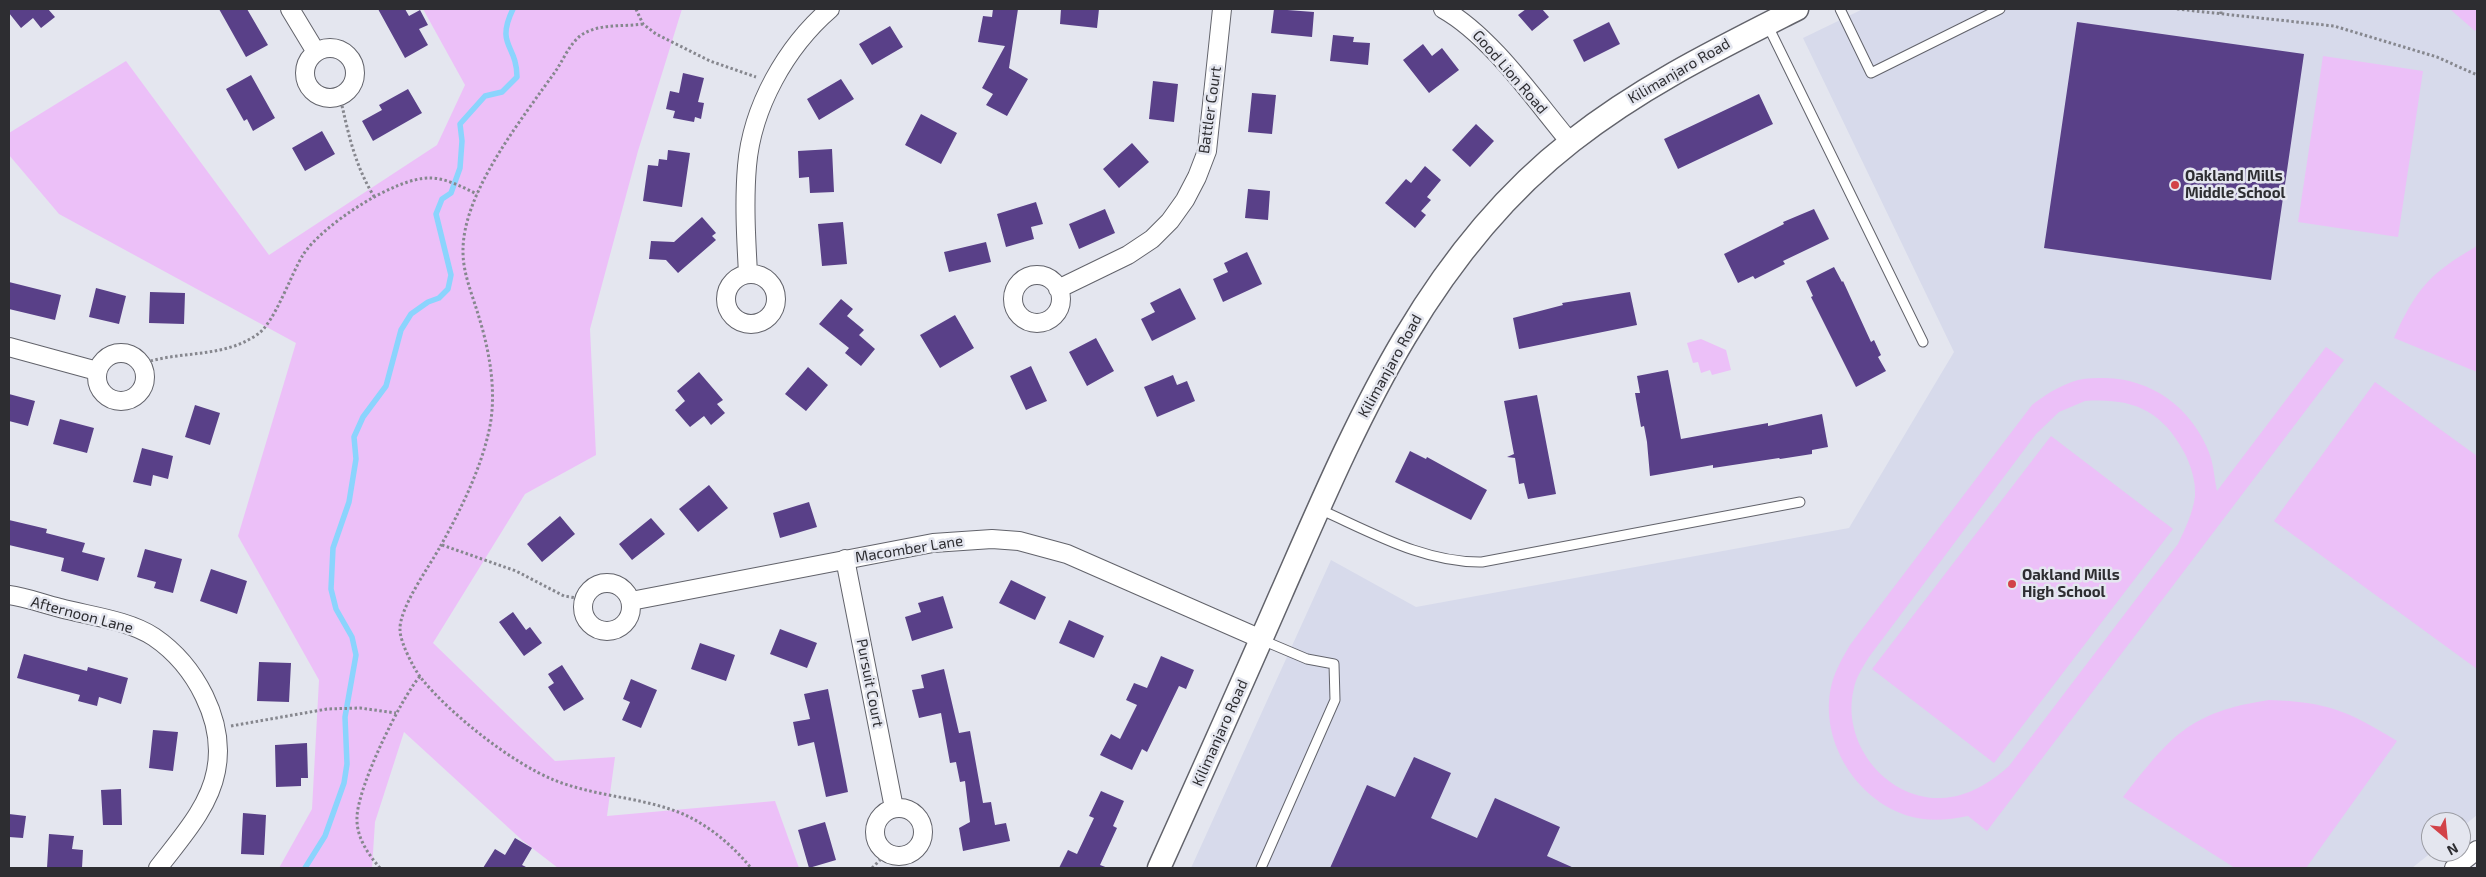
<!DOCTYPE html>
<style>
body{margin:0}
#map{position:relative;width:2486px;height:877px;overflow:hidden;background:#e4e6ef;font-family:"Exo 2",sans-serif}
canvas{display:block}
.frame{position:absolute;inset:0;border:10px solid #2d2d31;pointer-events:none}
.north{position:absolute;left:2421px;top:812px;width:50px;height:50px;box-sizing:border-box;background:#e4e6ef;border:1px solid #9b9ca3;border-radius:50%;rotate:152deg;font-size:14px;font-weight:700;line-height:20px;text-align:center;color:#2d2d31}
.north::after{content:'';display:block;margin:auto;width:18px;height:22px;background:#d24248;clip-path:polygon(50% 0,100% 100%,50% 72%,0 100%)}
</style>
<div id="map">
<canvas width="2486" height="877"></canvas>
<div class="frame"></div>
<div class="north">N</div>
</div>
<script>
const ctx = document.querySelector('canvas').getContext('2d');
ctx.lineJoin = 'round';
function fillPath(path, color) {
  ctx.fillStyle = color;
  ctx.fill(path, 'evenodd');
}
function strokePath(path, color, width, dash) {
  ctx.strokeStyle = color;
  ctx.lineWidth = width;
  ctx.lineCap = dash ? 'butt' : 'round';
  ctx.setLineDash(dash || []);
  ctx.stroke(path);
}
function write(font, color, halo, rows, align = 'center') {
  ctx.font = font + ' "Exo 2",sans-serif';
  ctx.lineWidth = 5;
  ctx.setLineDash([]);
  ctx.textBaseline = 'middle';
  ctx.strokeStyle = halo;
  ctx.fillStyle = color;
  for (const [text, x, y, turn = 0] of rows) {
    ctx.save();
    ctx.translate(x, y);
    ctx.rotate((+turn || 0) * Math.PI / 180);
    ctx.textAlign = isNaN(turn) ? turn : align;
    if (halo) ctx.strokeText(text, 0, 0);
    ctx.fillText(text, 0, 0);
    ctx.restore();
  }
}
const built = new Path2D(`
 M1863 9H2477V815L2461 828V822H2431L2432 852 2412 868H1191L1331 560 1416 607 1849 528 1954 352 1803 38Z`);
const green = new Path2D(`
 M423 9H682L638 151 590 329 596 455 525 494 433 643 555 761 615 757 607 816 775 801 799 868H558L523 841 404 732 375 822 372 868H279L312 809 319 680 238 536 296 343 59 214 9 155V133L126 61 269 255 437 145 465 85Z
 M2450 9H2477V28L2475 31Z
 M2323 56 2423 71 2398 237 2298 222Z
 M2477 246V372L2394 338C2416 289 2430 273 2477 246Z
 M1701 339 1726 350 1731 370 1712 375 1710 370 1701 373 1698 362 1693 363 1687 343Z
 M2326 347 2344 360 1987 831 1968 816C1953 819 1938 821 1923 819 1862 811 1816 742 1832 683 1836 669 1843 657 1850 645L2032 405C2046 394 2061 385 2078 380 2087 378 2097 378 2105 378 2152 379 2190 407 2208 450 2214 464 2214 477 2217 491ZM2085 401C2131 398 2161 409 2184 452 2191 465 2196 482 2195 496 2193 513 2185 529 2178 544L2009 766C1990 783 1968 797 1941 798 1886 800 1840 742 1854 688 1856 677 1863 667 1869 657L2036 434 2059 412Z
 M2375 382 2477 456V669L2274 521Z
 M2051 436 2173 529 1994 763 1872 669Z
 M2269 700C2328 702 2348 711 2397 741L2306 868H2235L2123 797C2171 736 2189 712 2269 700Z`);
const stream = new Path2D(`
 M305 868 325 836 344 783 347 764 345 717 356 655 352 637 336 609 331 589 333 548 349 502 356 459 354 437 363 417 386 386 401 330 411 314 428 302 439 298 448 289 451 275 436 214 442 199 451 193 460 168 462 141 460 124 485 96 502 92 517 77C517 44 495 46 513 9`);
const building = new Path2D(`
 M9 9H48L55 17 41 28 33 18 21 28 9 13Z
 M219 9H247L268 45 246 57Z
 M378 9H405L409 16 420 10 428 25 419 29 428 45 405 58Z
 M993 9H1018L1009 68 1028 79 1007 116 986 105 993 94 982 88 1005 46 978 42 983 16 992 17Z
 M1061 9H1099L1097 28 1060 24Z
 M1274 9 1314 12 1312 37 1271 33Z
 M1526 9H1542L1549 17 1532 31 1518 15Z
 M1609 22 1620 44 1584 62 1573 40Z
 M2077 22 2304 54 2271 280 2044 248Z
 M890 26 903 47 872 65 859 44Z
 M1333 35 1354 37 1353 42 1370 43 1368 65 1330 61Z
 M1423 44 1432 56 1442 48 1459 70 1429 93 1403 60Z
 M683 73 704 78 698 102 704 103 701 119 695 117 694 122 673 118 675 111 666 109 670 91 679 93Z
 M251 75 275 118 253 131 247 119 244 121 226 89Z
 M841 79 854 99 819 120 807 99Z
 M1153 81 1178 84 1174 122 1149 119Z
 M408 89 422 113 373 141 362 121 382 110 379 105Z
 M1252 93 1276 95 1272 134 1248 132Z
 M1759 94 1773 124 1678 169 1664 139Z
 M921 114 957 133 941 164 905 145Z
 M1476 124 1494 141 1470 167 1452 150Z
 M322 131 335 154 305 171 292 148Z
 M1132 143 1149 162 1119 188 1103 169Z
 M832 149 834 192 810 193 809 177 799 178 798 151Z
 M668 150 690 153 682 207 643 201 648 165 658 166 659 159 667 160Z
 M1425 166 1441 180 1427 197 1431 200 1421 211 1426 215 1415 228 1385 203 1406 179 1411 183Z
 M1248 189 1270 191 1268 220 1245 218Z
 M1036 202 1043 224 1031 227 1034 239 1006 247 997 214Z
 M1105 209 1115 233 1079 249 1069 224Z
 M1814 209 1829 239 1783 261 1785 264 1755 279 1753 276 1738 283 1724 254 1784 224 1783 222Z
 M702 217 716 233 712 236 716 240 678 273 666 260 649 259 651 241 674 242Z
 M843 222 847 264 822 266 818 224Z
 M986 242 991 262 949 272 944 252Z
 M1247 252 1262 284 1223 302 1213 279 1228 272 1224 263Z
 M1834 267 1842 282 1843 281 1871 342 1874 340 1881 355 1878 357 1886 371 1856 387 1811 297 1813 296 1806 281Z
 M9 282 61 295 55 320 9 309Z
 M96 288 126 296 119 324 89 317Z
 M1180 288 1196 319 1152 341 1141 319 1155 312 1150 303Z
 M150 292 185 293 184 324 149 323Z
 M1630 292 1637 325 1519 349 1513 318 1563 305 1562 303Z
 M841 299 853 309 847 316 864 330 859 335 875 349 861 366 845 353 849 348 819 324Z
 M955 315 974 348 940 368 920 335Z
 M1096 338 1114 371 1087 386 1069 352Z
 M1031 366 1047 401 1026 410 1010 376Z
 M808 367 828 385 806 411 785 394Z
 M1668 370 1681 439 1768 423V426L1822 414 1828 447 1812 450V454L1780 459 1779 458 1713 468V465L1650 476 1647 442 1644 426 1641 427 1635 393H1640L1637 376Z
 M699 372 723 400 717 404 725 413 711 425 704 416 690 427 675 410 685 401 677 391Z
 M1173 375 1177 385 1187 381 1195 401 1157 417 1144 387Z
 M9 394 35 401 28 426 9 421Z
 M1537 395 1556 494 1528 499 1524 483 1519 484 1515 458 1507 457 1514 454 1504 401Z
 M195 405 220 413 210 445 185 437Z
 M60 419 94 428 87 453 53 444Z
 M142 448 173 456 168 479 153 475 151 486 133 482Z
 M1410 451 1426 459 1427 457 1487 490 1471 520 1395 482Z
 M709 485 728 508 698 532 679 509Z
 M809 502 817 527 780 538 773 513Z
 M560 516 575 534 542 562 527 544Z
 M651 518 665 534 632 560 619 544Z
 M9 520 47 529 46 533 85 543 82 552 105 558 98 581 61 571 64 558 9 545Z
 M145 549 182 559 173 593 154 588 156 582 137 577Z
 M211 569 247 581 237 614 200 601Z
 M1011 580 1046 597 1035 620 999 603Z
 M943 596 953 628 912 641 905 617 921 612 918 603Z
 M513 612 526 630 530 627 542 643 524 656 499 622Z
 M1069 620 1104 636 1094 658 1059 643Z
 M780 629 817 643 807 668 770 654Z
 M700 643 735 655 726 681 691 669Z
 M24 654 87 671 88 667 128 678 121 704 99 697 97 706 78 701 80 695 17 678Z
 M1161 656 1194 670 1186 689 1179 686 1147 752 1142 749 1132 770 1100 755 1111 734 1120 739 1137 705 1126 700 1134 683 1147 688Z
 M259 662 291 663 289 702 257 701Z
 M562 665 584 699 564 711 548 687 554 683 548 674Z
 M944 669 959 733 970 731 983 803 991 802 995 825 1006 823 1010 841 963 851 959 828 970 822 965 781 960 782 956 762 950 763 941 713 919 718 912 690 924 688 921 675Z
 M631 679 657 690 641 728 622 720 630 702 623 699Z
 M828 689 848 792 826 797 814 742 798 746 793 722 810 719 804 694Z
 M153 730 178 732 173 771 149 768Z
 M307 743 308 778H301V786L276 787 275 745Z
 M1414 757 1451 773 1431 818 1477 838 1495 798 1560 827 1547 856 1574 868H1330L1367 785 1395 797Z
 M121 789 122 825H103L101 790Z
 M1101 791 1124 801 1113 826 1117 828 1100 865 1108 868H1059L1068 850 1077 854 1094 818 1089 816Z
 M243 813 266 815 264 855 241 854Z
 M9 814 26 816 23 838 9 837Z
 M825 822 836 860 809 868 798 830Z
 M49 834 74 836 72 849 83 850 82 868H47Z
 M515 838 532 848 522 865 528 868H483L495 849 505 855Z`);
const path = new Path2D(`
 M636 9 643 24 656 34 710 61 756 77
 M2177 9 2334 26 2437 57 2477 75
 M2221 14V9
 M643 24C623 27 597 23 580 36 570 44 564 58 557 69 523 118 462 192 463 252 463 273 472 294 478 314 490 352 498 396 488 435 479 473 459 513 440 547 429 567 399 608 400 630 400 642 414 669 421 678 450 714 512 763 554 780 596 797 643 797 683 814 710 826 733 846 751 868
 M339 96C343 107 344 116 347 127 353 152 361 176 375 198
 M141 364C179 350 223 359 258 334 275 322 291 274 303 255 321 226 395 177 430 178 446 178 462 187 477 194
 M442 545 516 571 564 596 583 599
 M231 726 327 709 360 708 396 713
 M380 868C368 854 356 837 357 817 358 786 400 700 420 676
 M872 868 887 853`);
const service = new Path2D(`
 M1840 9 1871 73 2000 9
 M1767 24 1923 342
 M1319 509C1371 532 1424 563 1482 562L1800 502
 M1261 868 1335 700 1334 664 1307 659 1262 640`);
const minor = new Path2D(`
 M290 9 316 52
 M1443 9C1491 36 1534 99 1570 142
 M305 73a25 25 0 1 1 50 0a25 25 0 1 1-50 0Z
 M748 273C746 238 744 201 747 166 752 107 786 47 830 9
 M726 299a25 25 0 1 1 50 0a25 25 0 1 1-50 0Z
 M1013 299a24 24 0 1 1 48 0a24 24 0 1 1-48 0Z
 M1058 289 1128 255 1152 239 1170 221 1185 200 1197 177 1207 151 1222 9
 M9 347 97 371
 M97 377a24 24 0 1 1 48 0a24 24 0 1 1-48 0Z
 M845 559 894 808
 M583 607a24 24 0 1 1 48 0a24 24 0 1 1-48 0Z
 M9 595C26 597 43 604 60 608 90 616 128 620 154 637 195 665 226 721 216 771 209 808 180 839 158 868
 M631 601 933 543 992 539 1019 541 1067 554 1261 639
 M875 832a24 24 0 1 1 48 0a24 24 0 1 1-48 0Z
 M2454 868 2477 850`);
const tertiary = new Path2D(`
 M1159 868C1200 777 1241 686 1281 594 1354 428 1424 256 1572 141 1642 86 1718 49 1797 9`);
const markers = [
 [2175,185,5,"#d24248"],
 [2012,584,5,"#d24248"]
];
const streetNames = [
 ["Kilimanjaro Road",1679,71,-30],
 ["Good Lion Road",1510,72,49],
 ["Battler Court",1210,110,-82],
 ["Kilimanjaro Road",1390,366,-61],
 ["Macomber Lane",909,549,-9],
 ["Afternoon Lane",82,615,15],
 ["Pursuit Court",870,683,79],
 ["Kilimanjaro Road",1220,733,-66]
];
const poiNames = [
 ["Oakland Mills",2185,176],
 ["Middle School",2185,193],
 ["Oakland Mills",2022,575],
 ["High School",2022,592]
];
fillPath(built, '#d7daeb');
fillPath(green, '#ecc0f8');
strokePath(stream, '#8bd4fd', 5.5);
fillPath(building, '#594088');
strokePath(service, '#62636b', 11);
strokePath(minor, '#62636b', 20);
strokePath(tertiary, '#62636b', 25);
strokePath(path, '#86878e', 3, [2.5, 2.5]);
strokePath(service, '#fff', 9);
strokePath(minor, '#fff', 18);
strokePath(tertiary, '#fff', 22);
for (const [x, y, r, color] of markers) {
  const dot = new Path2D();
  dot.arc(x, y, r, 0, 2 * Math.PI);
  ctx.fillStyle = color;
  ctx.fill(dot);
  strokePath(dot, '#e4e6ef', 2);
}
write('15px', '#2d2d31', '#e4e6ef', streetNames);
write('bold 15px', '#2d2d31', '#e4e6ef', poiNames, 'left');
</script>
